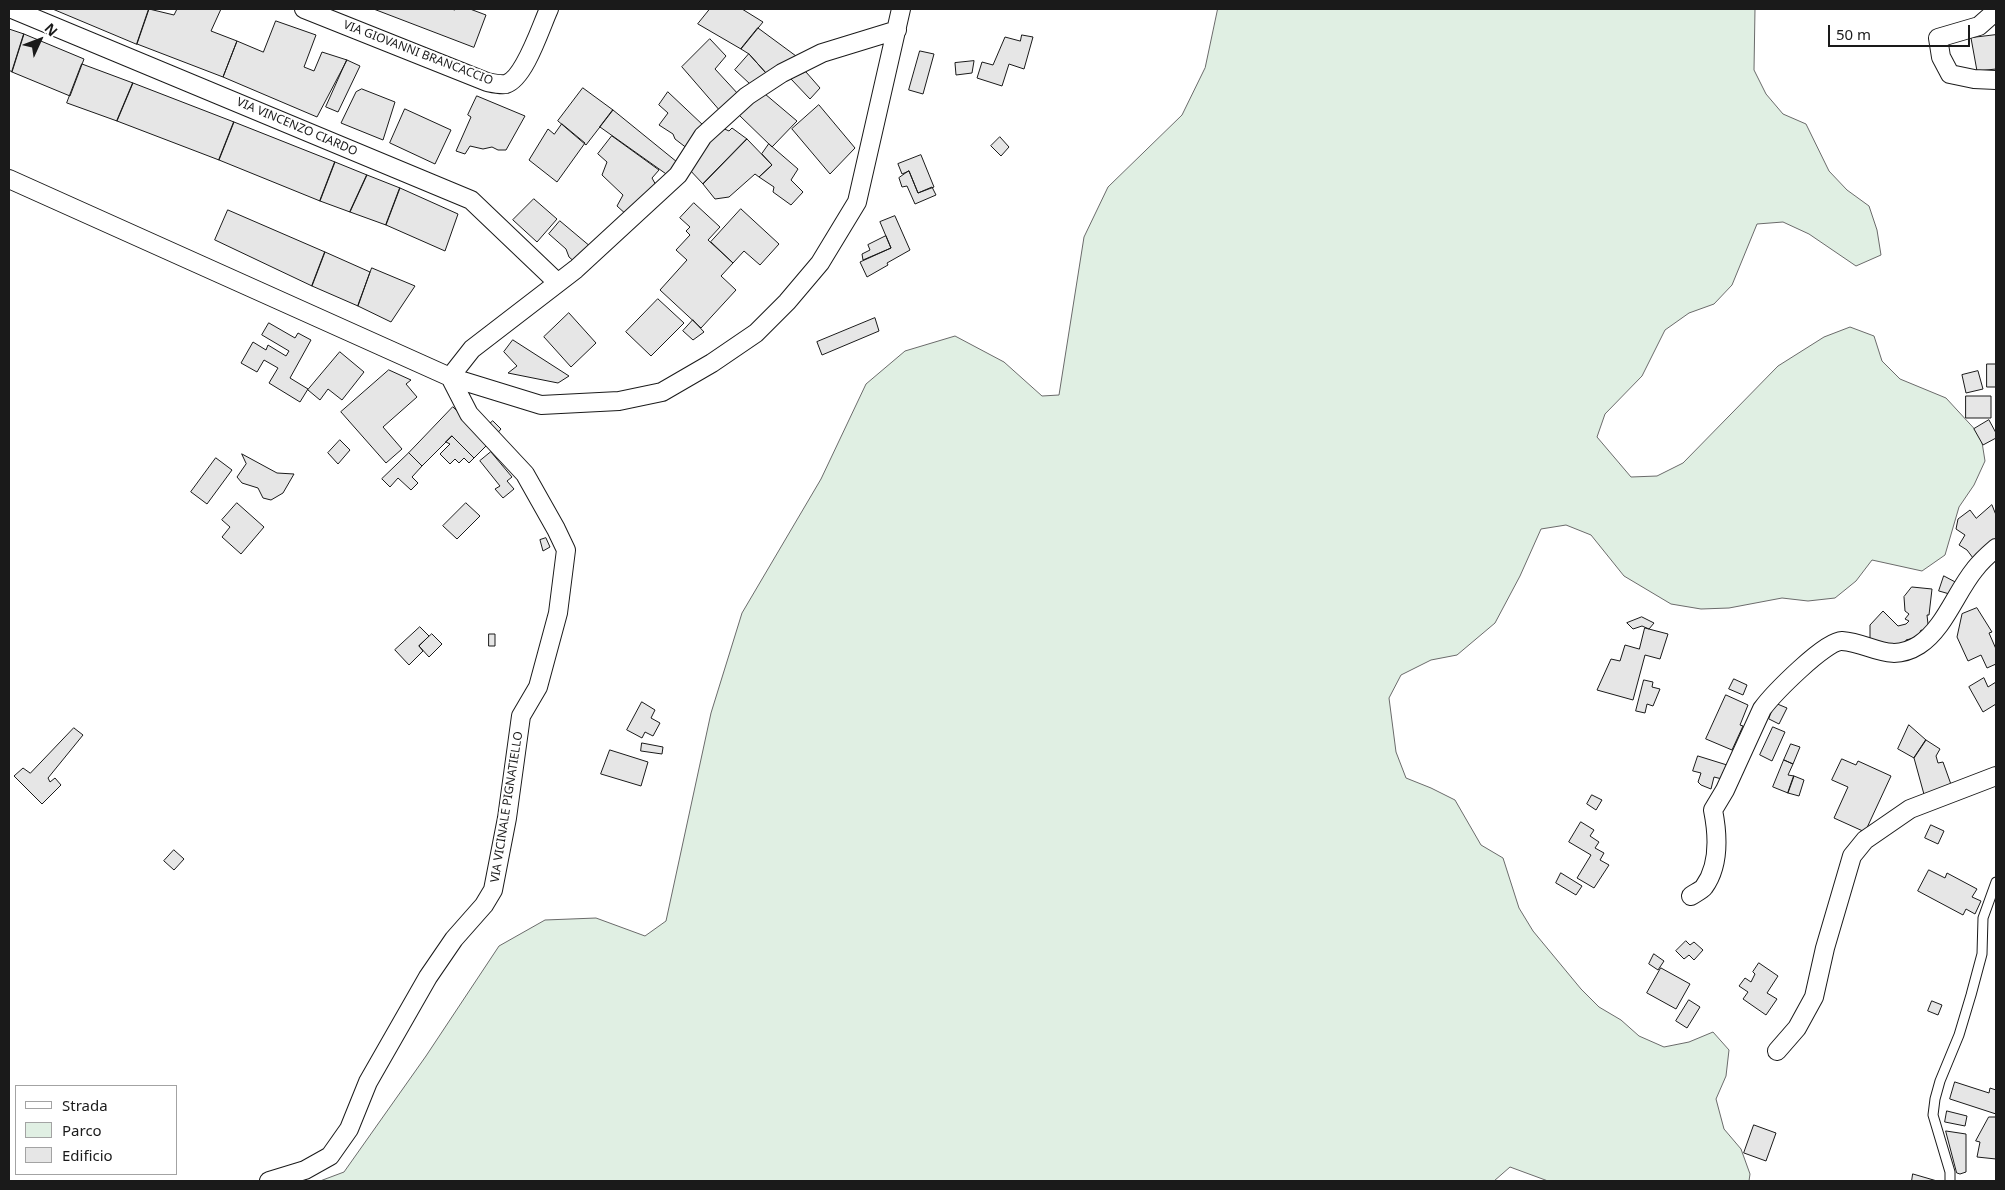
<!DOCTYPE html>
<style>
body{margin:0}
#map{position:relative;width:2005px;height:1190px;overflow:hidden;background:#fff;font-family:"Noto Sans",sans-serif}
canvas{display:block}
.frame{position:absolute;inset:0;border:10px solid #1a1a1a;pointer-events:none}
.legend{position:absolute;left:15px;top:1085px;width:162px;height:90px;box-sizing:border-box;background:#fff;border:1px solid #a3a3a3;margin:0;padding:6px 9px;list-style:none;font-size:15px;color:#1a1a1a}
.legend li{display:flex;align-items:center;gap:10px;height:25px}
.legend b{width:25px;border:1px solid #a3a3a3}
.north{position:absolute;left:15px;top:15px;width:50px;height:50px;-webkit-text-stroke:4px #fff;paint-order:stroke;rotate:47deg;font-size:14px;font-weight:700;line-height:20px;text-align:center;color:#1a1a1a}
.north::after{content:'';display:block;margin:auto;width:18px;height:22px;background:#1a1a1a;clip-path:polygon(50% 0,100% 100%,50% 72%,0 100%)}
.scale{position:absolute;left:1828px;top:25px;width:142px;height:22px;box-sizing:border-box;border:2px solid #1a1a1a;border-top:0;padding-left:6px;font-size:15px;line-height:18px;white-space:nowrap;color:#1a1a1a;-webkit-text-stroke:4px #fff;paint-order:stroke}
</style>
<div id="map">
<canvas width="2005" height="1190"></canvas>
<div class="frame"></div>
<ul class="legend">
<li><b style="height:6px;background:#fff"></b>Strada</li>
<li><b style="height:14px;background:#e0efe3"></b>Parco</li>
<li><b style="height:14px;background:#e6e6e6"></b>Edificio</li>
</ul>
<div class="north">N</div>
<div class="scale">50 m</div>
</div>
<script>
const ctx = document.querySelector('canvas').getContext('2d');
ctx.lineJoin = 'round';
function fillPath(path, color) {
  ctx.fillStyle = color;
  ctx.fill(path, 'evenodd');
}
function strokePath(path, color, width, dash) {
  ctx.strokeStyle = color;
  ctx.lineWidth = width;
  ctx.lineCap = dash ? 'butt' : 'round';
  ctx.setLineDash(dash || []);
  ctx.stroke(path);
}
function write(font, color, halo, rows, align = 'center') {
  ctx.font = font + ' "Noto Sans",sans-serif';
  ctx.lineWidth = 4;
  ctx.setLineDash([]);
  ctx.textBaseline = 'middle';
  ctx.strokeStyle = halo;
  ctx.fillStyle = color;
  for (const [text, x, y, turn = 0] of rows) {
    ctx.save();
    ctx.translate(x, y);
    ctx.rotate((+turn || 0) * Math.PI / 180);
    ctx.textAlign = isNaN(turn) ? turn : align;
    if (halo) ctx.strokeText(text, 0, 0);
    ctx.fillText(text, 0, 0);
    ctx.restore();
  }
}
const green = new Path2D(`
 M1218 9H1755L1754 70 1766 94 1783 114 1806 124 1829 171 1847 190 1869 206 1877 230 1881 255 1856 266 1809 234 1783 222 1757 224 1732 285 1714 304 1689 313 1665 330 1642 376 1605 414 1597 437 1631 477 1657 476 1683 463 1778 366 1824 337 1850 327 1874 336 1882 361 1900 379 1946 398 1981 436 1985 461 1974 485 1959 507 1945 555 1922 571 1872 560 1856 581 1835 598 1808 601 1782 598 1729 608 1701 609 1671 604 1624 576 1591 535 1566 525 1541 529 1520 576 1495 623 1457 655 1431 660 1401 675 1389 698 1396 752 1406 778 1431 788 1455 800 1481 845 1503 858 1519 908 1533 931 1581 989 1599 1007 1621 1020 1639 1036 1664 1047 1689 1042 1713 1032 1729 1050 1726 1076 1716 1099 1724 1129 1741 1149 1750 1174 1749 1181H1548L1510 1167 1494 1181H320L344 1172 426 1056 499 946 545 920 596 918 645 936 666 921 711 713 742 613 821 479 866 384 905 351 955 336 1004 362 1042 396 1059 395 1084 237 1108 187 1182 115 1205 68Z`);
const building = new Path2D(`
 M53 9H149L137 44Z
 M149 9 174 15 177 9H221L211 31 237 41 223 77 137 44Z
 M374 9H451L455 10 456 9H470L486 15 474 47Z
 M710 9H742L763 22 741 49 698 24Z
 M276 21 316 35 304 67 314 71 322 52 347 60 317 117 223 77 237 41 263 52Z
 M758 28 796 56 766 73 749 54 741 49Z
 M9 29 24 34 12 72 9 70Z
 M24 34 84 59 70 96 12 72Z
 M1022 35 1033 37 1024 69 1009 64 1002 86 977 78 982 62 993 65 1005 37 1020 41Z
 M1996 35V69L1977 71 1971 38Z
 M710 39 726 56 715 69 739 95 721 112 682 67Z
 M920 51 934 54 923 94 909 90Z
 M749 54 766 73 750 84 735 70Z
 M347 60 360 66 338 112 326 107Z
 M974 61 972 73 956 75 955 63Z
 M82 64 133 83 117 121 67 103Z
 M806 72 820 88 810 99 791 79Z
 M133 83 234 122 219 160 117 121Z
 M583 88 613 110 586 145 558 121Z
 M362 89 395 102 383 140 341 123 356 92Z
 M668 92 704 126 688 149 675 139 673 134 659 125 668 113 659 105Z
 M765 94 797 121 772 147 739 115 754 98Z
 M477 96 525 116 506 150H498L492 147 483 149 470 146 465 154 456 151 471 117 468 115Z
 M819 105 855 148 830 174 792 129Z
 M405 109 451 130 435 164 390 143Z
 M613 110 677 162 669 176 600 127Z
 M234 122 335 162 320 201 219 160Z
 M562 124 585 143 557 182 529 160 548 129 554 134Z
 M718 126 729 131 732 128 747 139 703 184 688 168Z
 M612 136 659 170 652 178 657 187 628 216 617 206 623 195 602 175 607 162 598 154Z
 M1000 137 1009 147 1001 156 991 146Z
 M747 139 772 165 759 177 755 174 729 197 715 199 703 184Z
 M769 144 798 169 791 180 803 192 791 205 773 192 774 187 759 177 772 165 762 154Z
 M921 155 934 187 918 193 909 171 902 174 898 164Z
 M335 162 367 175 350 212 320 201Z
 M909 171 918 193 932 187 936 195 915 204 907 186 902 187 899 178Z
 M367 175 400 188 386 225 350 212Z
 M400 188 458 214 445 251 386 225Z
 M534 199 557 219 537 242 513 220Z
 M694 203 720 227 708 240 733 263 721 276 736 290 701 328 660 290 687 260 676 250 690 235 686 231 690 227 680 218Z
 M741 209 779 244 760 265 744 251 733 263 711 242Z
 M228 210 325 252 312 286 215 240Z
 M895 216 910 250 887 263 888 265 867 277 860 262 891 248 880 222Z
 M560 221 591 247 576 263 569 257 566 249 549 234Z
 M886 236 891 248 863 260 862 254 870 250 868 245Z
 M325 252 370 272 358 306 312 286Z
 M372 268 415 286 391 322 358 306Z
 M658 299 684 323 651 356 626 332Z
 M569 313 596 343 571 367 544 337Z
 M875 318 879 331 822 355 817 342Z
 M693 320 704 332 693 340 683 331Z
 M269 323 295 338 298 333 311 340 290 378 308 389 300 402 269 383 278 368 264 360 257 372 241 363 253 342 266 350 268 345 286 356 289 351 262 335Z
 M513 340 569 376 558 383 508 373 517 366 504 352Z
 M340 352 364 372 342 400 328 389 320 400 308 390Z
 M1987 364H1996V387H1987Z
 M389 370 411 380 406 384 417 397 383 427 402 449 386 463 341 412Z
 M1978 371 1983 389 1966 393 1962 375Z
 M1966 396H1991V418H1966Z
 M453 407 490 442 474 458 452 436 422 466 409 453Z
 M1989 420 1996 433V438L1983 445 1974 429Z
 M493 421 501 429 494 437 485 428Z
 M452 436 474 458 469 463 464 458 459 463 455 459 450 464 440 454 450 444 446 442Z
 M340 440 350 450 338 464 328 453Z
 M491 452 512 477 507 481 514 489 503 498 495 489 500 486 480 461Z
 M409 453 422 466 412 477 418 483 411 490 398 478 390 487 382 479Z
 M242 454 277 473 294 474 283 493 271 500 263 498 258 488 242 483 237 477 246 464Z
 M216 458 232 470 207 504 191 492Z
 M237 503 264 527 241 554 222 537 230 527 222 520Z
 M466 503 480 516 457 539 443 526Z
 M1992 505 1996 515V540L1973 558 1967 550 1959 545 1965 535 1956 529 1958 519 1970 510 1976 518Z
 M546 538 550 547 543 551 540 540Z
 M1944 576 1959 584 1953 595 1939 591Z
 M1912 587 1932 589 1929 615H1927L1928 624H1934L1930 633 1921 630 1918 637 1906 640V645H1870V625L1883 611 1898 626 1906 624 1909 621 1905 619 1909 614 1905 611 1904 597Z
 M1977 608 1992 632 1989 633 1996 649V664L1987 668 1981 655 1968 661 1957 637 1962 614Z
 M1642 617 1654 623 1649 629 1642 626 1633 629 1627 623Z
 M420 627 429 636 419 646 423 651 409 665 395 650Z
 M1645 628 1668 634 1660 659 1645 655 1633 700 1597 690 1611 659 1620 661 1625 645 1639 649Z
 M432 634 442 644 429 657 419 646Z
 M489 634H495V646H489Z
 M1984 678 1988 687 1996 682V704L1983 712 1969 687Z
 M1734 679 1747 685 1743 695 1729 689Z
 M1644 680 1653 682 1652 687 1660 689 1653 706 1647 704 1645 713 1636 711Z
 M1726 695 1748 705 1740 725 1743 726 1732 750 1706 739Z
 M642 702 655 710 651 718 660 723 653 736 645 732 642 738 627 730Z
 M1775 703 1787 708 1779 724 1769 719Z
 M1909 725 1926 740 1914 758 1898 749Z
 M1773 727 1785 732 1772 761 1760 755Z
 M74 728 83 735 48 778 50 782 55 778 61 785 42 804 14 776 23 768 30 773Z
 M1926 740 1940 749 1936 756 1938 763 1943 762 1953 790 1925 798 1914 758Z
 M642 743 663 747 662 754 641 751Z
 M1791 744 1800 747 1793 764 1784 760Z
 M610 750 648 762 641 786 601 774Z
 M1698 756 1727 765 1722 779 1714 777 1711 789 1701 785 1698 782 1701 773 1693 771Z
 M1842 759 1856 765 1858 761 1891 776 1865 832 1834 818 1848 787 1832 780Z
 M1784 760 1793 764 1788 775 1794 776 1788 793 1773 787Z
 M1794 776 1804 780 1799 796 1788 793Z
 M1592 795 1602 800 1596 810 1587 804Z
 M1581 822 1594 830 1590 836 1599 842 1595 848 1604 853 1600 860 1609 865 1594 888 1577 878 1591 855 1569 842Z
 M1931 825 1944 831 1938 844 1925 838Z
 M174 850 184 859 174 870 164 861Z
 M1929 870 1945 878 1947 873 1977 889 1972 897 1981 901 1975 914 1966 909 1963 915 1918 891Z
 M1561 873 1582 886 1576 895 1556 883Z
 M1686 941 1690 945 1694 942 1703 950 1694 960 1689 955 1684 959 1676 951Z
 M1654 954 1664 961 1658 970 1649 964Z
 M1759 963 1778 976 1767 993 1777 999 1766 1015 1743 999 1748 992 1739 986 1745 978 1751 982 1755 974 1753 972Z
 M1661 968 1690 984 1676 1009 1647 993Z
 M1689 1000 1700 1007 1687 1028 1676 1021Z
 M1932 1001 1942 1005 1938 1015 1928 1011Z
 M1955 1082 1989 1093 1990 1088 1996 1090V1114L1950 1099Z
 M1947 1111 1967 1116 1965 1126 1945 1122Z
 M1989 1117H1996V1159L1977 1157 1980 1142 1976 1141Z
 M1754 1125 1776 1133 1766 1161 1744 1153Z
 M1946 1131 1966 1134V1172L1960 1174 1957 1173Z
 M1913 1174 1937 1181H1912Z`);
const service = new Path2D(`
 M1950 1181V1172L1933 1115 1935 1099 1940 1081 1959 1035 1971 995 1982 954 1983 918 1996 882`);
const minor = new Path2D(`
 M12 9 471 200 558 283
 M304 9 487 82C492 83 500 85 506 84 525 78 541 26 549 9
 M1996 11 1979 26 1938 38 1941 57 1950 74 1974 79 1996 80
 M9 179 450 377 541 405 619 401 662 392 712 363 756 333 787 302 820 263 857 202 901 9
 M1691 896C1695 893 1702 890 1704 887 1720 865 1718 835 1713 810L1725 790 1762 709C1773 694 1826 640 1842 641 1871 643 1889 664 1919 645 1944 629 1956 592 1975 569 1981 561 1989 554 1996 548
 M1777 1051 1797 1028 1814 997 1825 948 1852 856 1865 840 1910 809 1996 776
 M269 1181 305 1170 330 1156 349 1129 368 1082 428 977 454 939 484 905 493 890 507 818 521 716 538 687 558 613 566 550 556 529 525 474 469 414 450 377 472 349 576 269 678 175 703 136 747 96 782 73 822 53 897 30`);
const streetNames = [
 ["VIA GIOVANNI BRANCACCIO",418,53,21],
 ["VIA VINCENZO CIARDO",297,127,23],
 ["VIA VICINALE PIGNATIELLO",507,807,-81]
];
fillPath(green, '#e0efe3');
strokePath(green, '#6a6a6a', 1);
fillPath(building, '#e6e6e6');
strokePath(building, '#1a1a1a', 1);
strokePath(service, '#1a1a1a', 11);
strokePath(minor, '#1a1a1a', 20);
strokePath(service, '#fff', 9);
strokePath(minor, '#fff', 18);
write('12px', '#1a1a1a', '#fff', streetNames);
</script>
